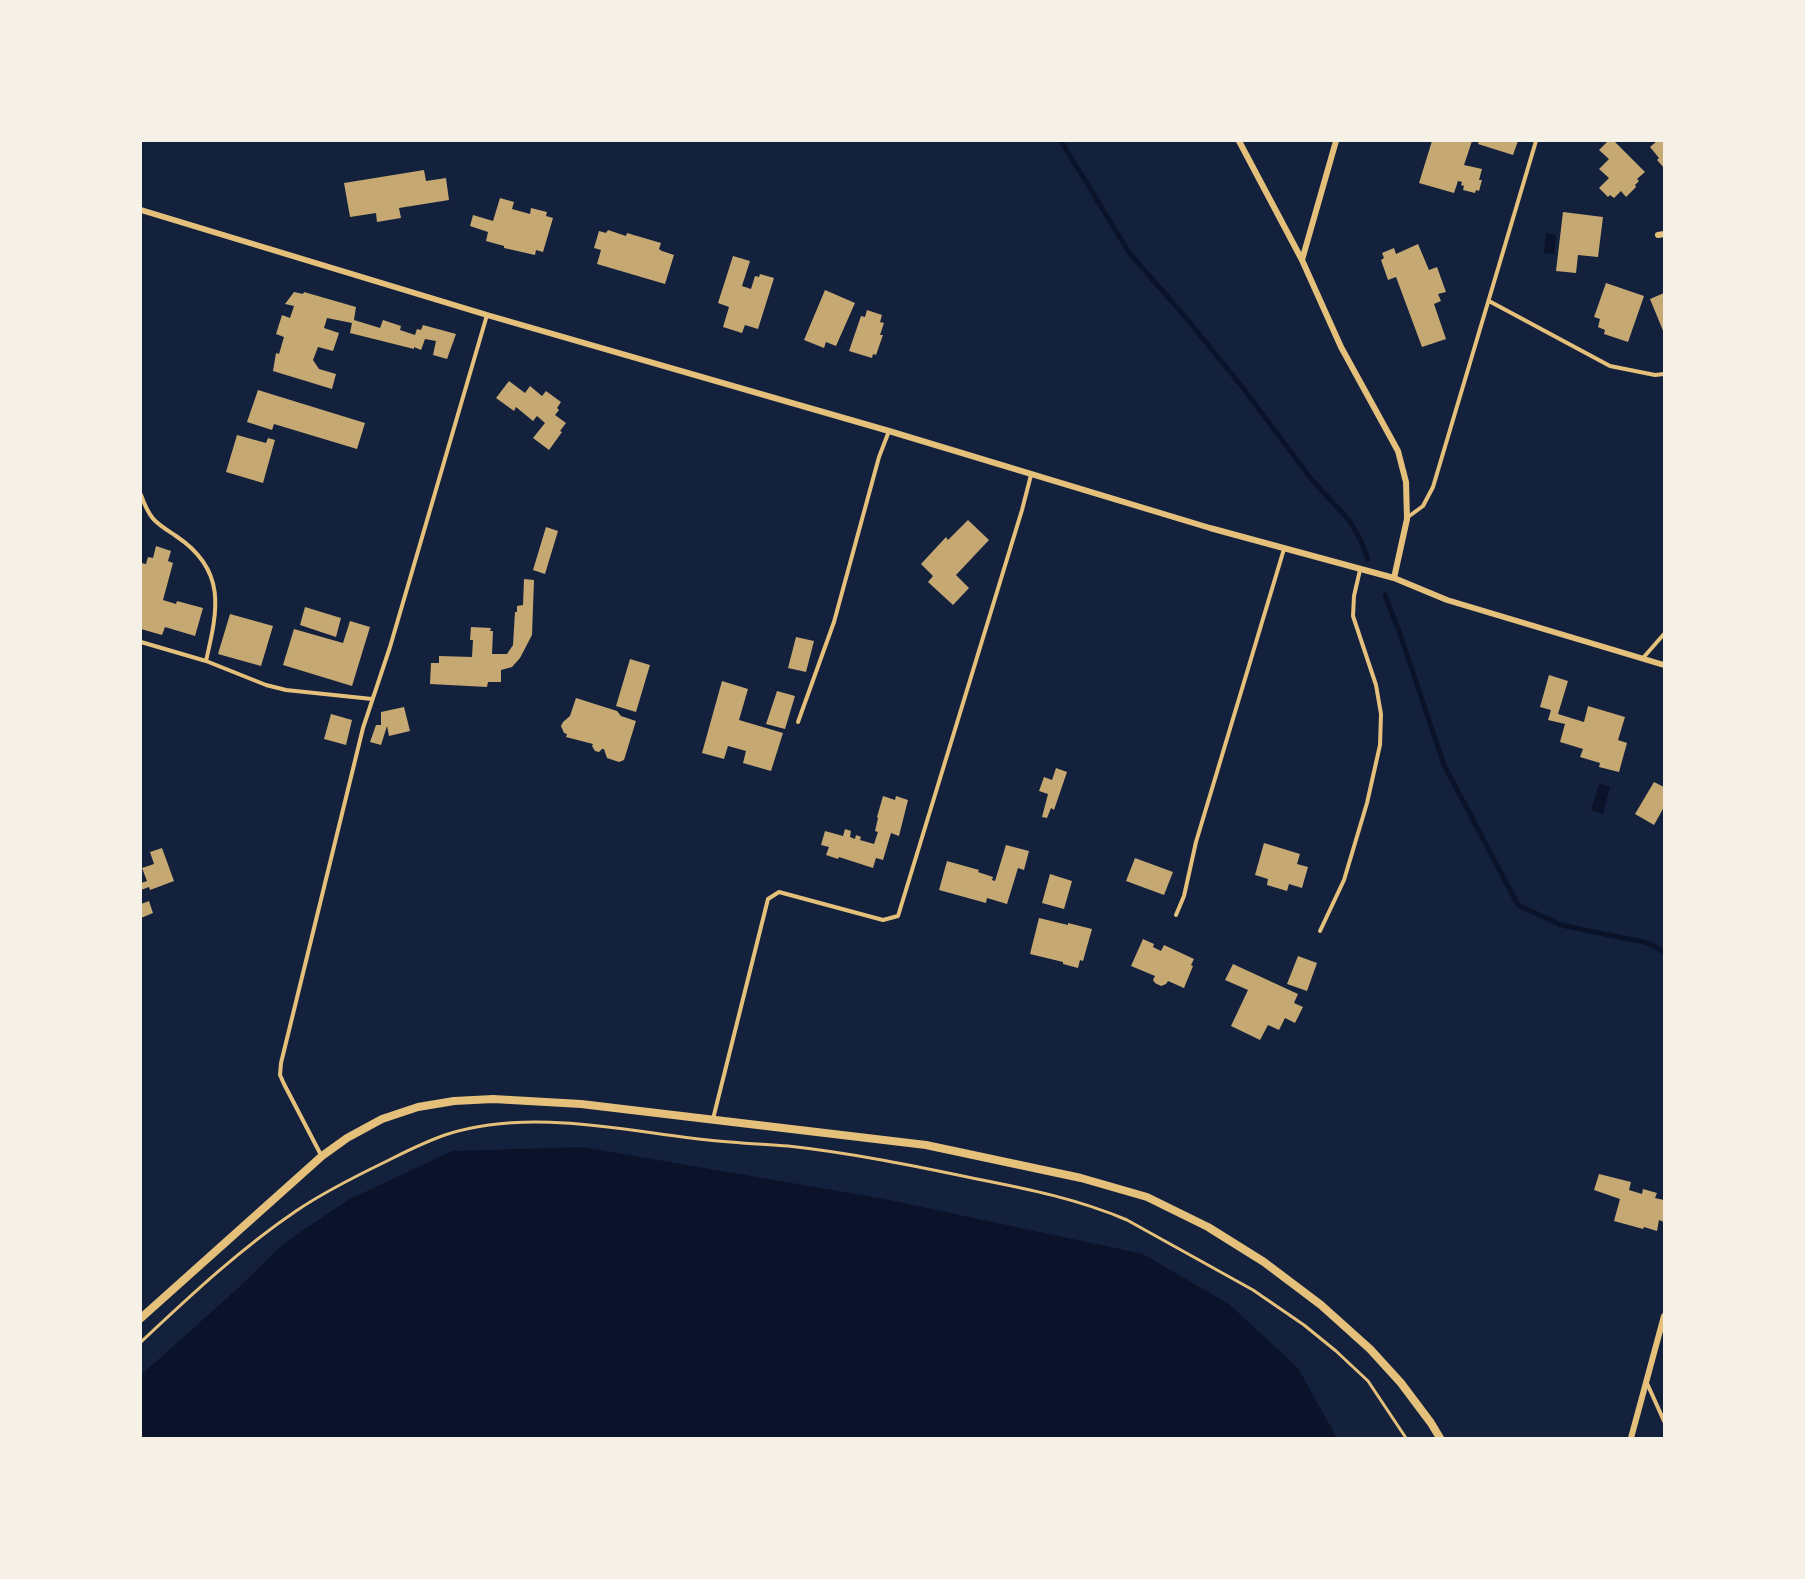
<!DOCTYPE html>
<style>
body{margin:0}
#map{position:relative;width:1805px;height:1579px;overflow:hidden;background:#14213d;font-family:"DM Sans",sans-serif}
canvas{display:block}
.frame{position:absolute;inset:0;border:142px solid #f6f1e7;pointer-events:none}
</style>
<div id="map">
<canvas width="1805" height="1579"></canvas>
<div class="frame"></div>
</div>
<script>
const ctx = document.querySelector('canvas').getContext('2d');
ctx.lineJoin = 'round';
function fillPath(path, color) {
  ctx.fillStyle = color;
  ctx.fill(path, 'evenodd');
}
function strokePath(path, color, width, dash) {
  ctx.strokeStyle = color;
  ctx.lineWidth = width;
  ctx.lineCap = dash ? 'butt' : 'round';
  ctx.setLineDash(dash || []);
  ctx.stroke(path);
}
const water = new Path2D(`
 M1546 233 1556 235 1554 254 1544 253Z
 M1599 783 1610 787 1603 814 1591 810Z
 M582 1147 885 1199 1143 1254 1229 1304 1298 1368 1337 1438H141V1375L236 1290 283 1244 348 1200 452 1151Z`);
const stream = new Path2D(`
 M1061 141 1130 254 1182 313 1243 388 1312 480 1349 520 1359 537 1368 559
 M1385 595 1399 631 1444 765 1518 905 1561 925 1648 943 1664 952`);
const building = new Path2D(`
 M1432 141H1472L1464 165 1482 169 1479 180H1482L1479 191 1476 190 1475 193 1463 190 1464 186 1461 185 1462 182 1458 181 1454 193 1419 183Z
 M1479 141H1518L1513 155 1478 144Z
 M1608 141H1614L1645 172 1637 179 1639 181 1635 185 1636 187 1626 197 1621 191 1614 198 1610 195 1608 197 1599 188 1609 178 1599 169 1609 159 1599 150Z
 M1657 141H1664V168L1657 160 1659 158 1650 147Z
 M424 170 426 181 446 178 449 200 399 208 401 218 377 222 376 213 350 217 344 183Z
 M500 198 514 202 512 209 530 214 531 208 547 212 546 216 553 218 543 252 536 250 535 255 504 248V246L486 241 488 232 470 226 473 215 493 221Z
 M1563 212 1603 217 1598 257 1578 255 1576 273 1556 271Z
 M608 230 626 236 627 233 661 243 659 249 662 251 674 255 665 284 597 264 601 250 594 248 599 231 606 233Z
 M1418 244 1429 270 1437 267 1446 292 1438 294 1441 301 1434 304 1446 339 1422 347 1396 277 1388 280 1381 260 1384 258 1382 253 1394 248 1396 254Z
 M733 256 750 261 742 286 751 289 755 276 759 277 760 274 774 278 758 329 745 325 742 333 723 327 729 307 718 303Z
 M1606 283 1644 296 1628 342 1604 334 1605 330 1598 327 1600 319 1594 317Z
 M825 290 855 303 836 346 826 342 824 348 804 340Z
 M294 292 303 294 304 292 356 307 354 320 380 328 383 320 401 326 400 330 415 335 417 329 421 330 423 325 456 334 447 359 433 355 436 341 425 339 421 350 414 347V349L350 333 352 323 327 318 324 328 339 333 333 351 318 347 313 360 319 369 336 374 332 389 273 371 276 353 279 354 284 337 276 334 282 315 290 318 294 306 285 304Z
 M1664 293V333L1650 299Z
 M867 310 882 315 880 322 884 323 880 335H883L876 355 873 354 872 358 849 351 861 316 865 317Z
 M509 381 525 393 530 386 542 396 546 391 561 402 557 408 559 410 555 415 566 423 560 431 562 432 549 450 533 438 545 423 537 416 533 421 516 407 514 411 496 398Z
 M258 390 365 423 357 449 274 424 272 430 247 422Z
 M237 435 266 443 268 438 275 440 263 483 226 472Z
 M968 520 989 540 956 575 969 588 953 605 928 582 933 576 921 564 946 537 948 540Z
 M546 527 558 531 545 574 533 570Z
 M156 546 171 551 168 561 173 563 163 600 176 604 177 601 203 608 195 636 165 627 162 635 141 629V563L146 564 148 557 153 558Z
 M524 579 534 580 532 635 520 658 512 667 501 670V682H488L487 687 430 684 431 663H439V656L472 657 473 640H470L471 627 491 628 490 631H493L492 654H507L513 645 515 612H517V606L523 605Z
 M305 607 341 618 336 637 300 625Z
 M230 614 273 626 261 666 218 654Z
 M350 621 370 627 352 686 283 665 294 629 343 643Z
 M796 637 814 641 806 672 788 668Z
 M630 659 650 665 636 712 616 706Z
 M1549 675 1568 681 1558 714 1584 722 1588 706 1625 717 1618 740 1627 743 1619 772 1599 767 1600 763 1580 757 1583 749 1560 742 1565 724 1548 720 1551 710 1540 707Z
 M722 681 748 689 739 720 783 733 771 771 743 763 746 751 728 746 724 759 702 753Z
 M777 691 795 696 785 729 766 724Z
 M576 698 617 711 621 716 636 721 624 760 619 762 607 758 604 749H602L599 752 595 751 592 746 593 744 566 737 567 734 564 733 561 726 563 722 570 716Z
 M404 707 410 731 389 736 387 726 381 745 370 742 376 725H381V712Z
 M331 714 352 720 346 745 324 739Z
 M1056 768 1067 772 1054 810 1051 808 1047 818 1042 817 1048 794 1039 791 1044 777 1052 780Z
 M1654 782 1664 787V807L1654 825 1635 814Z
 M883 796 895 800 896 796 908 800 899 836 891 833 883 860 876 858 873 868 839 857 838 859 826 855 829 847 821 845 825 831 843 836 845 829 851 831 850 837 855 839 856 835 861 837 860 840 874 844 878 832 875 831 878 818 877 817Z
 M1264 843 1300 854 1297 864 1308 867 1302 888 1289 884 1287 891 1267 885 1268 879 1255 875Z
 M1006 845 1029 851 1024 870 1018 868 1007 904 987 898 986 903 939 890 947 861 979 870 978 872 993 877 992 880 995 881Z
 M162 848 174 881 150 890 149 887 141 890V883L147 881 142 868 154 864 150 852Z
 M1135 858 1173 872 1164 895 1126 881Z
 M1050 874 1072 881 1064 909 1042 903Z
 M149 901 153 913 141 918V904Z
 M1039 918 1068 925V923L1092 929 1083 961 1080 960 1078 968 1063 964V962L1030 954Z
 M1143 939 1154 944 1153 947 1161 951 1164 945 1194 959 1191 965 1193 966 1184 988 1168 981 1166 984 1161 986 1155 983 1153 980 1155 976 1131 966Z
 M1298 956 1317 963 1307 991 1287 984Z
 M1233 964 1298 994 1294 1003 1303 1007 1295 1023 1285 1018 1279 1030 1268 1025 1260 1040 1231 1026 1248 990 1225 980Z
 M1599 1174 1631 1182 1629 1190 1642 1194 1643 1189 1657 1193 1655 1198 1664 1200V1222L1659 1220 1657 1231 1644 1227 1643 1229 1614 1221 1620 1199 1594 1190Z`);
const path = new Path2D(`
 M141 1342C190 1296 240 1249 296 1211 324 1192 354 1177 385 1162 405 1152 426 1141 448 1134 530 1108 625 1131 708 1140 734 1143 761 1144 788 1146 852 1153 915 1166 977 1179 1028 1189 1078 1199 1127 1220L1253 1290 1304 1325 1336 1351 1368 1381 1406 1438`);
const service = new Path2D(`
 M1489 301 1610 366 1655 375 1664 374
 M141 495C150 520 155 522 176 536 227 570 218 609 206 661L141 642
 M1408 517 1423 506 1433 487 1536 141
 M1643 658 1664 634
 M206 661 266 685 286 690 372 699
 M798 722 834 622 879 457 889 431
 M1176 915 1184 896 1196 842 1284 549
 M1320 931 1344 880 1367 803 1380 745 1381 714 1376 685 1353 616 1354 596 1360 570
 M713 1119 768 899 779 892 883 920 898 916 1022 510 1031 475
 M321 1155 284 1084 280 1075 281 1063 363 728 390 647 487 315
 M1646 1381 1664 1421`);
const minor = new Path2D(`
 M1239 141 1302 260 1341 347 1398 451 1406 482 1407 519 1394 578
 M141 210 487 315 889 431 1210 528 1394 578 1447 600 1664 665
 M1658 235 1664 234
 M1302 260 1336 141
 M1631 1438 1664 1316`);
const tertiary = new Path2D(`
 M141 1318 322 1156 347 1138 382 1119 418 1107 454 1101 493 1099 581 1104 926 1145 1081 1178 1147 1197 1208 1227 1264 1262 1321 1305 1370 1349 1401 1383 1431 1423 1440 1438`);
fillPath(water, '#0b132b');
strokePath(stream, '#0b132b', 5);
fillPath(building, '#c6a872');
strokePath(path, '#e5c07b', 3);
strokePath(service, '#e5c07b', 4);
strokePath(minor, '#e5c07b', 6);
strokePath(tertiary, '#e5c07b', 8);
</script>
